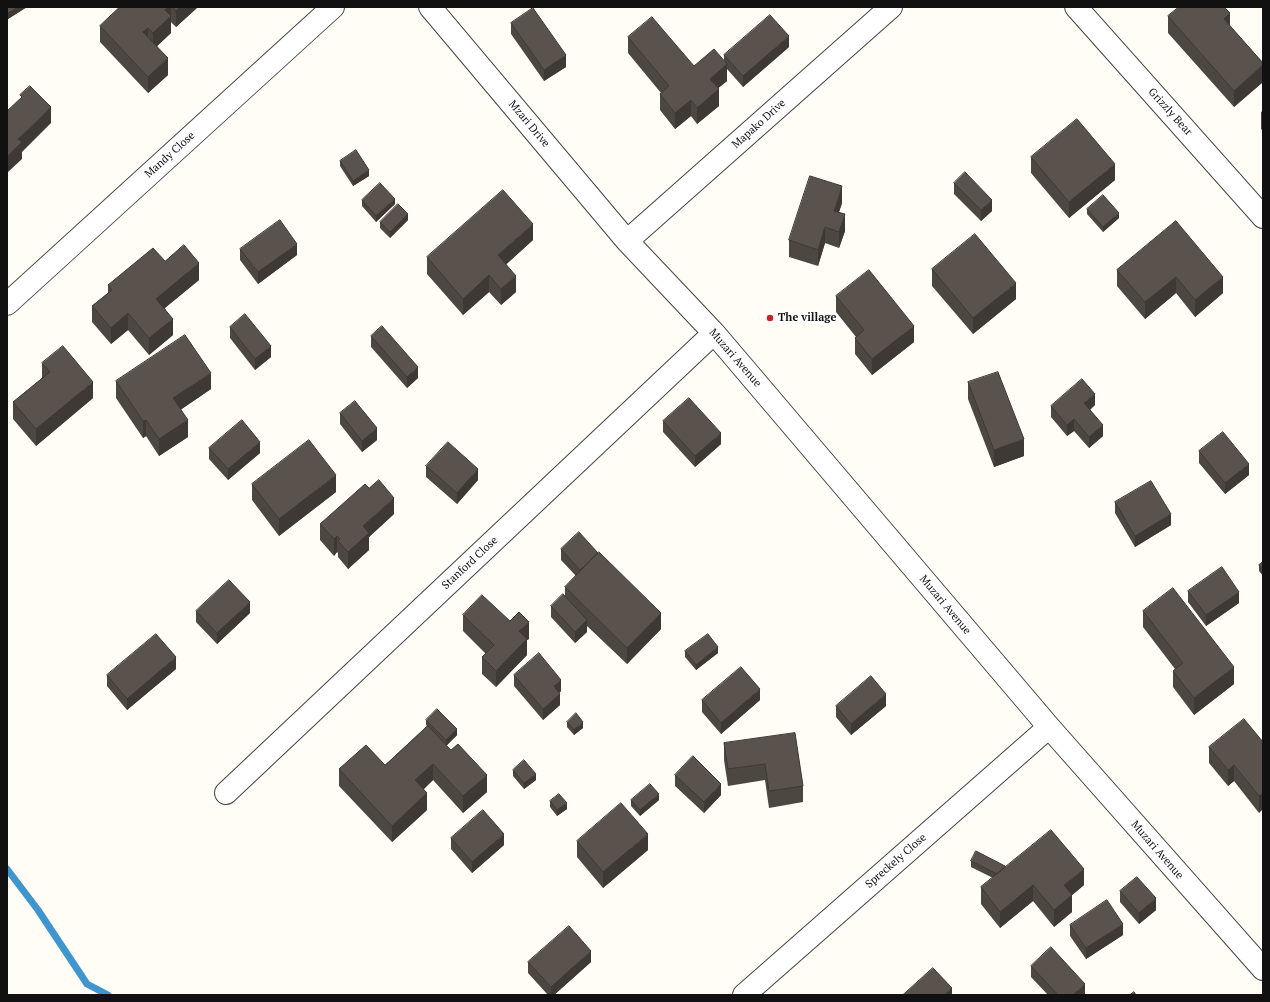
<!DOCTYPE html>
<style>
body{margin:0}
#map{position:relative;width:1270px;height:1002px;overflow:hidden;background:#fffdf5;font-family:"PT Serif",serif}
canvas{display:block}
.frame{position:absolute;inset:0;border:8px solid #111;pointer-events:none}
</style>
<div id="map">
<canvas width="1270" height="1002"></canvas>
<div class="frame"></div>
</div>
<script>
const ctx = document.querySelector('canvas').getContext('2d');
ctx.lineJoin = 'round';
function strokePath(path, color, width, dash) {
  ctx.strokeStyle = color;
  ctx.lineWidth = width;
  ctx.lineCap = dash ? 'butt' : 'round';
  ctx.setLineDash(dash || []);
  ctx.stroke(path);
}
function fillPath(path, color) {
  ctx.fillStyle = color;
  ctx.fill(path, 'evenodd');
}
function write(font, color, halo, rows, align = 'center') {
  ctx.font = font + ' "PT Serif",serif';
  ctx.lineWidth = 4;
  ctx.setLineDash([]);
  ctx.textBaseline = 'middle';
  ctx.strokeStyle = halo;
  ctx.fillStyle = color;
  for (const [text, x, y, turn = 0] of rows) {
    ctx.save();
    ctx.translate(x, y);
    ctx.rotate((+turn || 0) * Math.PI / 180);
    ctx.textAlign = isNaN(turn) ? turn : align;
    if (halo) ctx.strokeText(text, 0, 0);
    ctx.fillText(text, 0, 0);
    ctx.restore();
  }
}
const stream = new Path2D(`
 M7 869 38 910 87 984 108 995`);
const minor = new Path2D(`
 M430 7 627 241 714 333 1049 727 1263 969
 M1076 7 1263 217
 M627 241 891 7
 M7 304 333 7
 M226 793 714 333
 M744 995 1049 727`);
const wall = new Path2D(`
 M7 7H27L8 19 7 17Z
 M120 7H198L176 27 171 22V33L157 46 168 75 148 93 100 42V26Z
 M1168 16 1230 26 1263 63V82L1234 107 1168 33Z
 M511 23 566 67 544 81 511 34Z
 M628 37 694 66 724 61V55L789 47 743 87 727 69V81L718 88 719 106 697 124 691 116 675 129 660 110V94L661 93 628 53Z
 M1263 111V131L1261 129V112Z
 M1031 157 1115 180 1069 218 1031 173Z
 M340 161 369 176 353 186 340 166Z
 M954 183 992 211 981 221 954 194Z
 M362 200 395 204 376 222 362 206Z
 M842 203 839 212 845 231 839 248 825 243 818 266 789 257V240Z
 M1087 209 1119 218 1103 232 1087 214Z
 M408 220 390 238 380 228V222Z
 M1176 221 1223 293 1195 317 1176 293 1145 319 1117 286V270Z
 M533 240 506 264 516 292 501 305 489 292 463 315 427 274V257Z
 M240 249 297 255 258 284 240 260Z
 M165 261 199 280 165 308 173 335 149 355 128 330 111 344 92 322V306L108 293V285Z
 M932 269 1016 299 973 334 932 286Z
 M836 296 914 342 872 375 855 354V338L856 337 836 312Z
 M230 327 271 357 255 370 230 338Z
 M371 336 418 378 407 388 371 347Z
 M42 363 93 398 36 446 13 419V402L42 378Z
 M116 381 211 389 180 410 188 437 159 456 146 436 143 438 116 398Z
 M968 382 1024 456 994 467 968 399Z
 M1095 405 1090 410 1103 436 1089 448 1074 431 1067 436 1051 417V406Z
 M340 413 377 440 362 452 340 424Z
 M663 421 721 444 695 467 663 432Z
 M209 448 260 453 228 480 209 459Z
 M1199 451 1249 475 1225 494 1199 463Z
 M426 466 478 480 457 504 426 477Z
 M252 484 336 492 279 536 252 500Z
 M1115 502 1171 525 1135 547 1115 513Z
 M394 514 369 537V550L348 569 338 557V553L337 552 334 556 320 540V524Z
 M561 549 661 629 627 664 587 626V632L575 643 551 617V606L565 596V587L576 576 561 560Z
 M1263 562V576L1259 571V565Z
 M1188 591 1239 603 1206 626 1188 602Z
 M196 611 250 613 217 644 196 622Z
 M1143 611 1234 684 1194 715 1173 687V671L1175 669 1143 627Z
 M463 615 529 639 527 640V655L496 687 482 674V657L486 654 463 631Z
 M685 651 718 653 696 670 685 657Z
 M176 669 127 710 107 686V675Z
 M514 675 561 691 559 693 560 705 543 720 514 686Z
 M702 700H760L721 734 702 712Z
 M836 706H886L851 735 836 717Z
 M426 720 457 735 446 746 487 792 463 813 433 780 424 789 427 810 392 842 339 786V769L385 765 427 726 426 725Z
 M567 722 583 728 574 735 567 727Z
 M795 733 803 786V802L769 808 765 780 728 786 724 760V743Z
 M1263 742 1259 813 1234 781 1228 786 1209 763V747Z
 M513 770 536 780 524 789 513 776Z
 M675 775 721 795 704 813 675 786Z
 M631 800H659L640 816 631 806Z
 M550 801 567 809 557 816 550 807Z
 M451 838 504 845 472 873 451 849Z
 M577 841 648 850 603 888 577 857Z
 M971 861 1005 867 1084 885 1072 895V912L1054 927 1033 901 1000 928 981 904V887L993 878 971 867Z
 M1120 891 1156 910 1139 924 1120 902Z
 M1070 925 1123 935 1086 959 1070 936Z
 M528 962H591L554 995H548L528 973Z
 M1031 966 1085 995H1048L1031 977Z`);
const shadedWall = new Path2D(`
 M18 7H27L8 19V13Z
 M168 7H171V33L153 50V33L165 10Z
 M180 7H198L176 27V11Z
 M1230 13V30L1224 19Z
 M148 28V44L143 32Z
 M789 36V47L743 87V76Z
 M566 55V67L544 81V70Z
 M168 58V75L148 93V77Z
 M727 64V81L710 95V79Z
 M1263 65V82L1234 107V91Z
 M719 89V106L697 124V108Z
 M691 100V116L675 129V113Z
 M51 107V123L22 152V159L8 172V180L7 182V157L18 139Z
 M1115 164V180L1069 218V202Z
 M369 170V176L353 186V181Z
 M842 186V203L834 227V211Z
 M395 199V204L376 222V216Z
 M992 200V211L981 221V210Z
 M1119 213V218L1103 232V227Z
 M408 214V220L390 238V232Z
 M845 214V231L839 248V232Z
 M533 224V240L498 272V255Z
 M825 227V243L818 266V250Z
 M297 244V255L258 284V272Z
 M199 263V280L156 315V299Z
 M489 275V292L463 315V299Z
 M516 276V292L501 305V289Z
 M1176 277V293L1145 319V302Z
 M1223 277V293L1195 317V300Z
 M1016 283V299L973 334V318Z
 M128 313V330L111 344V328Z
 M173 319V335L149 355V338Z
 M914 326V342L872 375V359Z
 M271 346V357L255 370V359Z
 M418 367V378L407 388V377Z
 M211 373V389L173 415V398Z
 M93 382V398L36 446V429Z
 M1095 394V405L1084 414V403Z
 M1074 419V431L1067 436V425Z
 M146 420V436L143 438V421Z
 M188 420V437L159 456V439Z
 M1103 425V436L1089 448V437Z
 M377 428V440L362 452V441Z
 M721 433V444L695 467V456Z
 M1024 439V456L994 467V450Z
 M260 442V453L228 480V469Z
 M1249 464V475L1225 494V483Z
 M478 469V480L457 504V493Z
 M336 475V492L279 536V519Z
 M394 498V514L369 537V550L348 569V552L363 526Z
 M1171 514V525L1135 547V536Z
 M337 536V552L334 556V539Z
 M598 553 580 581V570Z
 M1239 592V603L1206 626V615Z
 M250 602V613L217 644V633Z
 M661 613V629L627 664V648Z
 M587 620V632L575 643V632Z
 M529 622V639L527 640V655L496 687V671L519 631Z
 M718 647V653L696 670V665Z
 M176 657V669L127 710V699Z
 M1234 667V684L1194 715V698Z
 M561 680V691L554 698V686Z
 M760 689V700L721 734V723Z
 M560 694V705L543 720V709Z
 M886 694V706L851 735V724Z
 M583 722V728L574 735V730Z
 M457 729V735L446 746V740Z
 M433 764V780L415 797V780Z
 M1234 765V781L1228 786V770Z
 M536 774V780L524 789V783Z
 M487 775V792L463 813V796Z
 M721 784V795L704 813V802Z
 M427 793V810L392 842V826Z
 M1263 793V809L1259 813V796Z
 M659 794V800L640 816V810Z
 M567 803V809L557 816V810Z
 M504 834V845L472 873V862Z
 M648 834V850L603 888V872Z
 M1084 869V885L1064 902V885Z
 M1033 885V901L1000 928V912Z
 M1072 895V912L1054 927V910Z
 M1156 898V910L1139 924V913Z
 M1123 924V935L1086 959V948Z
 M591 951V962L554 995H551V987Z
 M1085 984V995H1073Z
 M952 988V995H944Z`);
const building = new Path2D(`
 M7 7H18L8 13 7 11Z
 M120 7H168L165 10 171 16 153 33 148 28 143 32 168 58 148 77 100 26Z
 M173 7H180L176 11Z
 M1179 7H1224L1230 13 1224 19 1263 63V65L1234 91 1168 16Z
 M533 8 566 55 544 70 511 23Z
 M770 15 789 36 743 76 724 55Z
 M652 17 694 66 714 49 727 64 710 79 719 89 697 108 691 100 675 113 660 94 669 86 628 37Z
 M30 86 51 107 18 139 22 142 7 157V111L22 97 20 95Z
 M1077 119 1115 164 1069 202 1031 157Z
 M356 150 369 170 353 181 340 161Z
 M965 172 992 200 981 210 954 183Z
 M810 176 842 186 834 211 845 214 839 232 825 227 818 250 789 240Z
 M380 183 395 199 376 216 362 200Z
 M503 190 533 224 498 255 516 276 501 289 489 275 463 299 427 257Z
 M1103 195 1119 213 1103 227 1087 209Z
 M398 204 408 214 390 232 380 222Z
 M280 220 297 244 258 272 240 249Z
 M1176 221 1223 277 1195 300 1176 277 1145 302 1117 270Z
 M975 234 1016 283 973 318 932 269Z
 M184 245 199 263 156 299 173 319 149 338 128 313 111 328 92 306 112 290 108 285 153 248 165 261Z
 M869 270 914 326 872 359 855 338 864 330 836 296Z
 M245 314 271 346 255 359 230 327Z
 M382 326 418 367 407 377 371 336Z
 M185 335 211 373 173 398 188 420 159 439 146 420 143 421 116 381Z
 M63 346 93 382 36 429 13 402 50 372 42 363Z
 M998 372 1024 439 994 450 968 382Z
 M1082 379 1095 394 1084 403 1103 425 1089 437 1074 419 1067 425 1051 406Z
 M689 398 721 433 695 456 663 421Z
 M355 401 377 428 362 441 340 413Z
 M242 420 260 442 228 469 209 448Z
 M1223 432 1249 464 1225 483 1199 451Z
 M309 440 336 475 279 519 252 484Z
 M448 442 478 469 457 493 426 466Z
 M379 480 394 498 363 526 369 533 348 552 338 541 340 539 337 536 334 539 320 524 365 484 369 488Z
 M1151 481 1171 514 1135 536 1115 502Z
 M579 532 598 553 580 570 561 549Z
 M599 552 661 613 627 648 565 587Z
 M1263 562V570L1259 565Z
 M1222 567 1239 592 1206 615 1188 591Z
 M229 580 250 602 217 633 196 611Z
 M1173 588 1234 667 1194 698 1173 671 1183 663 1143 611Z
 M563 594 587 620 575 632 551 606Z
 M482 595 510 621 519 612 529 622 519 631 527 639 496 671 482 657 494 645 463 615Z
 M156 634 176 657 127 699 107 675Z
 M708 634 718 647 696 665 685 651Z
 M539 653 561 680 554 686 560 694 543 709 514 675Z
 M741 667 760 689 721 723 702 700Z
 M871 676 886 694 851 724 836 706Z
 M437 709 457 729 446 740 426 720Z
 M576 713 583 722 574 730 567 722Z
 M1244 719 1263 742V793L1259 796 1234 765 1228 770 1209 747Z
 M428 726 451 750 458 744 487 775 463 796 433 764 415 780 427 793 392 826 339 769 366 745 385 765Z
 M795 733 803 786 769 791 765 764 728 769 724 743Z
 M693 756 721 784 704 802 675 775Z
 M524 760 536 774 524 783 513 770Z
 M650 784 659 794 640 810 631 800Z
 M559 794 567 803 557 810 550 801Z
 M621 803 648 834 603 872 577 841Z
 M483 810 504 834 472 862 451 838Z
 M1051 830 1084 869 1064 885 1072 895 1054 910 1033 885 1000 912 981 887Z
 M976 851 1005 866 1004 868 997 874 971 861Z
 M1137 877 1156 898 1139 913 1120 891Z
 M1107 900 1123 924 1086 948 1070 925Z
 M569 926 591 951 551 987 528 962Z
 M1051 947 1085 984 1073 995H1058L1031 966Z
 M933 968 952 988 944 995H903Z
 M1134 992 1136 995H1130Z`);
const markers = [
 [770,318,4,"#c4262e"]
];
const streetNames = [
 ["Grizzly Bear",1170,112,48],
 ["Mzari Drive",529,124,50],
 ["Mapako Drive",759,124,-42],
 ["Mandy Close",170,155,-42],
 ["Muzari Avenue",735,358,49],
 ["Stanford Close",470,563,-43],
 ["Muzari Avenue",945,605,50],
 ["Muzari Avenue",1157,850,49],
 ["Spreckely Close",896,861,-41]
];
const poiNames = [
 ["The village",778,318]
];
strokePath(stream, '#3f96cf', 7);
strokePath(minor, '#444', 24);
strokePath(minor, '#fff', 22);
fillPath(wall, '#4d4742');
fillPath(shadedWall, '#3f3936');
fillPath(building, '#5a524d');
strokePath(building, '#3f3936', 1);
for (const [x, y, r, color] of markers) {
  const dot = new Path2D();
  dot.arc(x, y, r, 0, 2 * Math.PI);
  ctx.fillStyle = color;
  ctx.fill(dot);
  strokePath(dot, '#fff', 1.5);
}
write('11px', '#111', '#fff', streetNames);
write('bold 11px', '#111', '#fff', poiNames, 'left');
</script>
